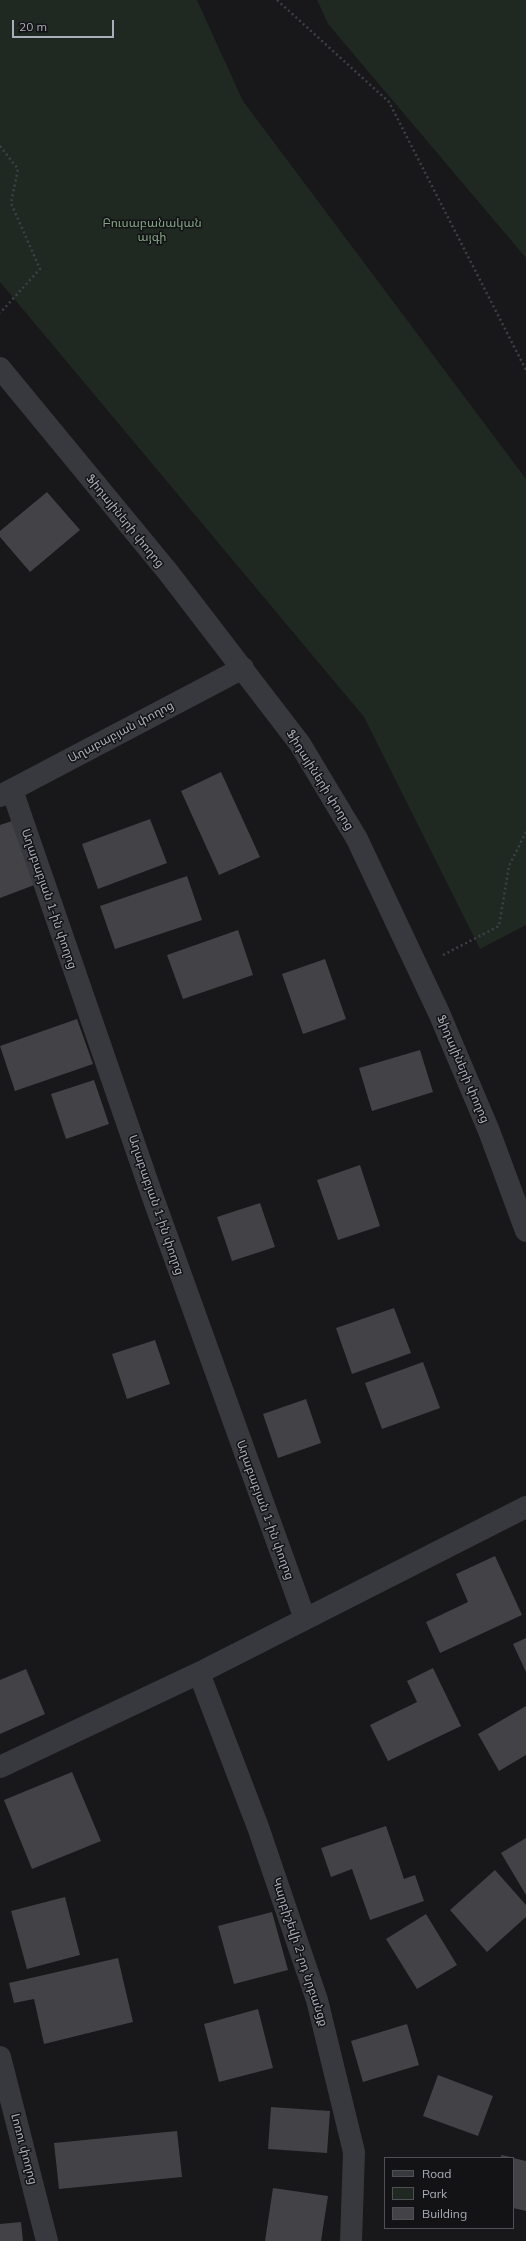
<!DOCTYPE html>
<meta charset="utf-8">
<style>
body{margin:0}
#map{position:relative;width:526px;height:2241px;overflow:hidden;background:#18171a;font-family:Mulish,sans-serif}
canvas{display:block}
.legend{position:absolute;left:384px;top:2157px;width:130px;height:72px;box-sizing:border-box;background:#131215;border:1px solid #4f5057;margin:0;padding:5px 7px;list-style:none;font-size:12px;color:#a9aeba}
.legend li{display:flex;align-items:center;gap:8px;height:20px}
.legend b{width:20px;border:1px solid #4f5057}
.scale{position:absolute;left:12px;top:20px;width:102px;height:18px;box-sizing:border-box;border:2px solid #a9aeba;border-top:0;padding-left:5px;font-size:12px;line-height:14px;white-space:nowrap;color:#a9aeba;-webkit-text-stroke:3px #131215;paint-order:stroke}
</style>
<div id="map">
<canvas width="526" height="2241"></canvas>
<ul class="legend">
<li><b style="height:5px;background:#38393f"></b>Road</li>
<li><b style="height:11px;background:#1f2821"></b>Park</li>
<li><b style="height:11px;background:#424247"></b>Building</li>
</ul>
<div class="scale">20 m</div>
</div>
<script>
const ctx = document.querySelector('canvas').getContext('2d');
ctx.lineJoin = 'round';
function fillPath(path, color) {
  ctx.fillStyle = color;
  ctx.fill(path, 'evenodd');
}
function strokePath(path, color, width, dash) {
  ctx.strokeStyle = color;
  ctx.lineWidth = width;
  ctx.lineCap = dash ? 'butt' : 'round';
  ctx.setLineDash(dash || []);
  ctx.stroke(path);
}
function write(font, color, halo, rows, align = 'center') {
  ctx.font = font + ' Mulish,"Noto Sans Armenian",sans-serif';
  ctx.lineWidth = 3;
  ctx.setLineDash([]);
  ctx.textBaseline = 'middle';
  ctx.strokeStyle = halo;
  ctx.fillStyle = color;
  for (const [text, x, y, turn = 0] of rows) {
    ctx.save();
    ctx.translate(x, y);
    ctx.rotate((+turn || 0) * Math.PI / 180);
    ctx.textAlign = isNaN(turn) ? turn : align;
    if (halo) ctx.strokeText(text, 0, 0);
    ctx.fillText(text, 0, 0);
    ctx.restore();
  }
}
const green = new Path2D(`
 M0 0H197L243 101 526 479V925L480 949 364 717 0 282Z
 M317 0H526V258L328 24Z`);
const building = new Path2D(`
 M47 492 80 530 30 572 0 537V531Z
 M221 772 260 857 219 875 181 791Z
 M150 819 167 863 98 889 82 844Z
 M12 821 37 884 0 898V825Z
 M187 876 202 920 115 949 100 906Z
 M238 930 253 975 183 999 167 955Z
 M325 959 346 1019 303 1034 282 974Z
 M77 1019 93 1064 15 1091 0 1046Z
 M420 1050 433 1092 372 1111 359 1068Z
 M94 1080 109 1124 66 1139 51 1094Z
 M360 1165 380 1226 338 1240 317 1180Z
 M260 1203 275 1247 232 1261 217 1217Z
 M394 1308 411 1353 352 1374 336 1328Z
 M155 1340 170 1384 127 1399 112 1354Z
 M423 1362 440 1408 382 1429 365 1383Z
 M306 1399 321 1443 278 1458 263 1414Z
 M495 1556 522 1615 440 1653 426 1622 468 1602 456 1574Z
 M526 1638V1672L513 1644Z
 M433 1668 461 1726 388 1761 370 1725 417 1702 407 1681Z
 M26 1669 45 1714 0 1734V1680Z
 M526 1706V1755L499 1771 478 1734Z
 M72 1772 101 1841 32 1869 4 1800Z
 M386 1826 404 1879 415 1875 424 1901 370 1920 352 1869 331 1877 321 1848Z
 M526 1838V1895L501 1853Z
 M495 1870 526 1905V1917L487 1952 450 1910Z
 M65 1897 80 1955 27 1969 11 1911Z
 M272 1912 288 1970 234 1984 218 1926Z
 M426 1914 457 1965 417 1989 386 1939Z
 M118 1958 133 2022 44 2044 34 1999 14 2003 9 1983Z
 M258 2009 273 2068 219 2082 204 2024Z
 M407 2024 419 2065 363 2082 351 2041Z
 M438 2075 493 2096 478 2136 423 2116Z
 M271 2107 330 2111 327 2153 268 2149Z
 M177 2131 182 2177 59 2189 54 2143Z
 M501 2155 511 2157V2158H501Z
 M513 2158 526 2161V2211L513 2208Z
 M273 2188 328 2196 321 2241H265Z
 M21 2222 23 2241H0V2224Z`);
const path = new Path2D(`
 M277 0 389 102 526 370
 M0 146 18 169 11 203 40 269 0 313
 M443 955 499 926 509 866 526 832`);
const street = new Path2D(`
 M0 368 168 572 300 744 357 839 439 1013 489 1131 526 1231
 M12 790 152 1195 305 1619
 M0 796 243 668
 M199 1673 258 1827 317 2000 354 2152 351 2241
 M0 1767 199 1673 526 1507
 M0 2057 47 2241`);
const parkNames = [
 ["Բուսաբանական",152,223],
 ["այգի",152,237]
];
const streetNames = [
 ["Ֆիդայիների փողոց",125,521,51],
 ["Աղաբաբյան փողոց",121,732,-28],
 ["Ֆիդայիների փողոց",320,780,58],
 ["Աղաբաբյան 1-ին փողոց",49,899,71],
 ["Ֆիդայիների փողոց",463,1069,67],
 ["Աղաբաբյան 1-ին փողոց",156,1205,71],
 ["Աղաբաբյան 1-ին փողոց",265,1510,70],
 ["Կարբիշեվի 2-րդ նրբանցք",300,1952,72],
 ["Լոռու փողոց",24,2149,75]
];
fillPath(green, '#1f2821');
fillPath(building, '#424247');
strokePath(path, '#3e4046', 2.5, [2, 3]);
strokePath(street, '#38393f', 22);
write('12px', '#80a584', '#131215', parkNames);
write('12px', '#a9aeba', '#131215', streetNames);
</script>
